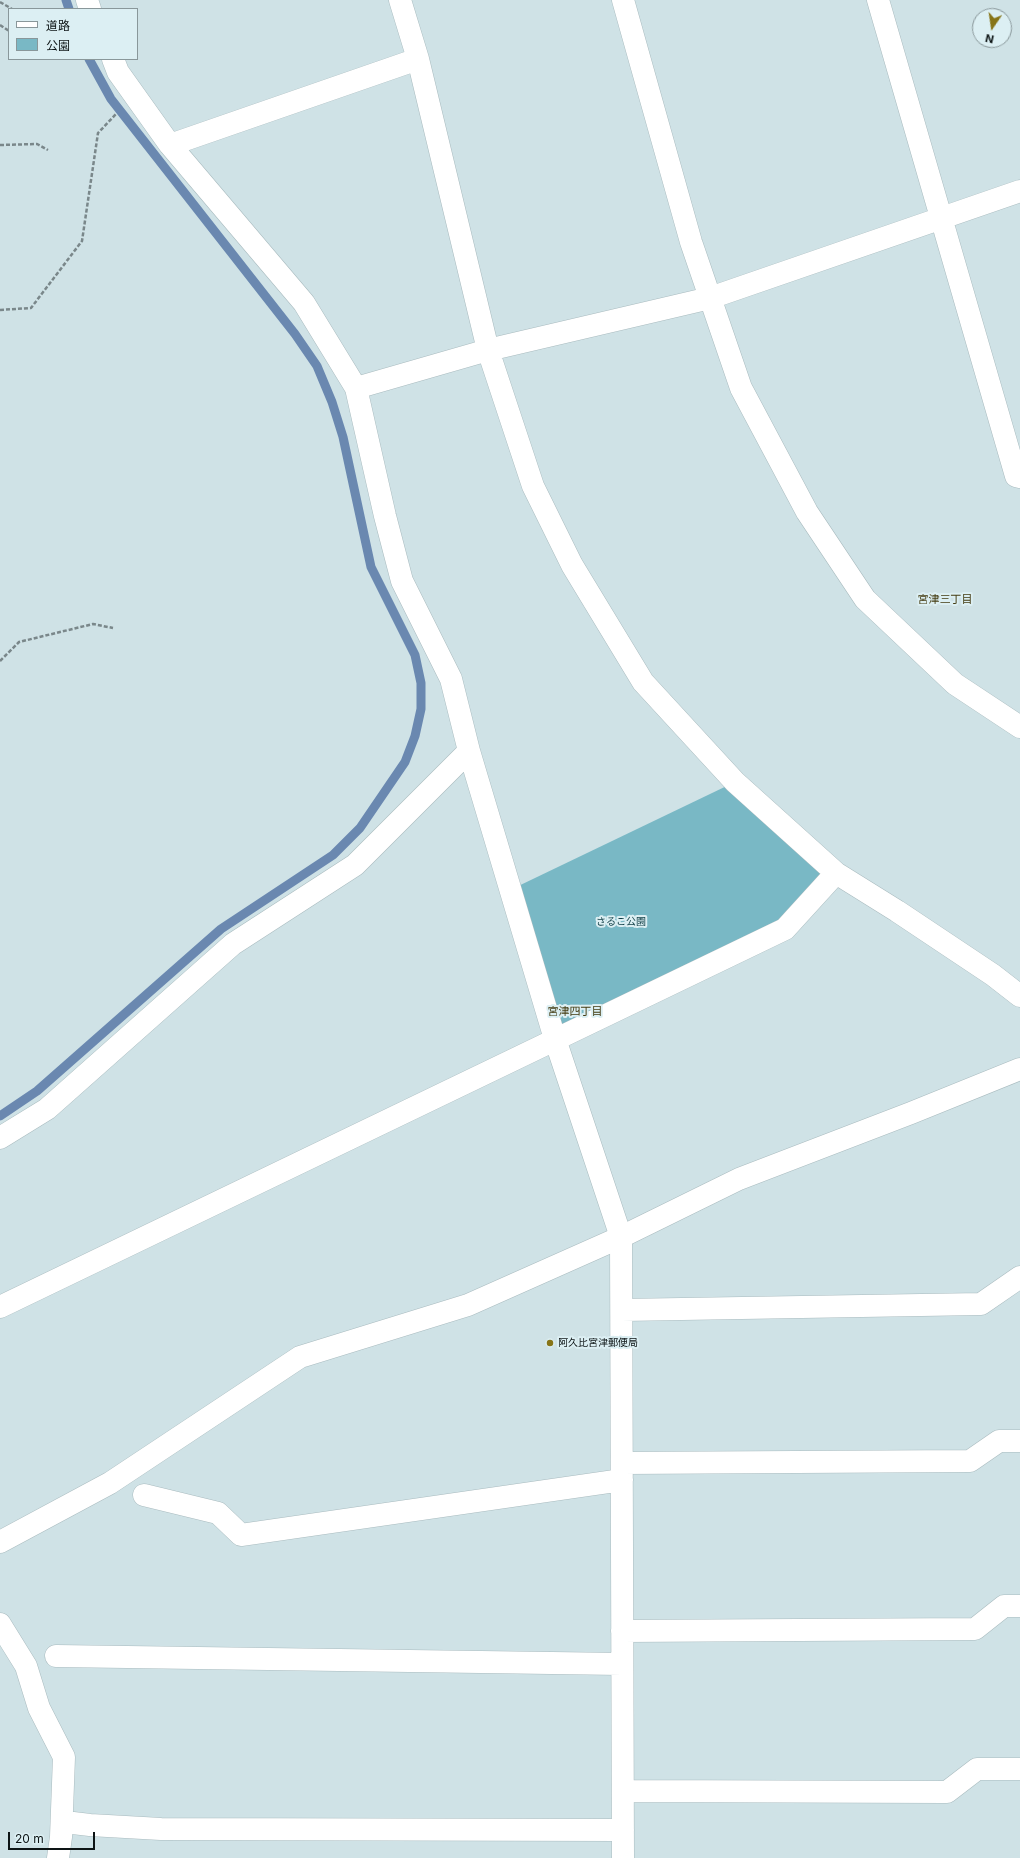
<!DOCTYPE html>
<meta charset="utf-8">
<style>
body{margin:0}
#map{position:relative;width:1020px;height:1858px;overflow:hidden;background:#cfe2e6;font-family:Inter,"Noto Sans JP",sans-serif}
canvas{display:block}
.legend{position:absolute;left:8px;top:8px;width:130px;height:52px;box-sizing:border-box;background:#dceff3;border:1px solid #89979a;margin:0;padding:5px 7px;list-style:none;font-size:12px;color:#0d1415}
.legend li{display:flex;align-items:center;gap:8px;height:20px}
.legend b{width:20px;border:1px solid #89979a}
.north{position:absolute;left:972px;top:8px;width:40px;height:40px;box-sizing:border-box;background:#dceff3;border:1px solid #89979a;border-radius:50%;rotate:193deg;font-size:11px;font-weight:700;line-height:16px;text-align:center;color:#0d1415}
.north::after{content:'';display:block;margin:auto;width:14px;height:18px;background:#877518;clip-path:polygon(50% 0,100% 100%,50% 72%,0 100%)}
.scale{position:absolute;left:8px;top:1832px;width:87px;height:18px;box-sizing:border-box;border:2px solid #0d1415;border-top:0;padding-left:5px;font-size:12px;line-height:14px;white-space:nowrap;color:#0d1415;-webkit-text-stroke:3px #dceff3;paint-order:stroke}
</style>
<div id="map">
<canvas width="1020" height="1858"></canvas>
<ul class="legend">
<li><b style="height:5px;background:#fff"></b>道路</li>
<li><b style="height:11px;background:#79b8c5"></b>公園</li>
</ul>
<div class="north">N</div>
<div class="scale">20 m</div>
</div>
<script>
const ctx = document.querySelector('canvas').getContext('2d');
ctx.lineJoin = 'round';
function fillPath(path, color) {
  ctx.fillStyle = color;
  ctx.fill(path, 'evenodd');
}
function strokePath(path, color, width, dash) {
  ctx.strokeStyle = color;
  ctx.lineWidth = width;
  ctx.lineCap = dash ? 'butt' : 'round';
  ctx.setLineDash(dash || []);
  ctx.stroke(path);
}
function write(font, color, halo, rows, align = 'center') {
  ctx.font = font + ' Inter,"Noto Sans JP",sans-serif';
  ctx.lineWidth = 4;
  ctx.setLineDash([]);
  ctx.textBaseline = 'middle';
  ctx.strokeStyle = halo;
  ctx.fillStyle = color;
  for (const [text, x, y, turn = 0] of rows) {
    ctx.save();
    ctx.translate(x, y);
    ctx.rotate((+turn || 0) * Math.PI / 180);
    ctx.textAlign = isNaN(turn) ? turn : align;
    if (halo) ctx.strokeText(text, 0, 0);
    ctx.fillText(text, 0, 0);
    ctx.restore();
  }
}
const green = new Path2D(`
 M735 782 836 873 785 929 555 1039 510 890Z`);
const stream = new Path2D(`
 M66 0 69 9
 M0 1116 37 1091 221 929 333 855 360 828 405 762 415 736 421 709V683L415 655 371 567 343 437 332 402 317 366 295 334 111 99 89 59`);
const path = new Path2D(`
 M0 2 12 9
 M0 25 9 31
 M0 145 37 144 48 150
 M0 310 31 308 82 241 98 133 116 114
 M0 661 19 642 93 624 113 628`);
const street = new Path2D(`
 M87 0 90 9
 M400 0 418 59 488 350 533 486 572 565 643 682 735 782 836 873 897 911 993 975 1020 996
 M878 0 1016 476 1020 477
 M113 59 118 72 170 145 304 303 356 388 385 516 402 581 451 679 469 751 555 1039 621 1237 623 1858
 M170 145 418 59
 M356 388 488 350 710 298 1020 191
 M0 1138 47 1109 233 944 355 865 469 751
 M0 1307 785 929 836 873
 M622 1310 981 1304 1020 1277
 M622 1463 970 1461 999 1441H1020
 M144 1495 218 1513 241 1535 622 1480
 M0 1624 26 1666 39 1708 64 1757 61 1837 58 1858
 M622 1631 975 1629 1004 1606H1020
 M56 1656 622 1664
 M623 1791 947 1792 977 1769H1020
 M73 1823 90 1825 161 1829 623 1830`);
const secondary = new Path2D(`
 M623 0 691 242 741 388 807 512 865 599 955 684 1020 727
 M0 1542 110 1483 300 1357 468 1305 621 1237 739 1179 911 1113 1020 1069`);
const markers = [
 [550,1343,4,"#877518"]
];
const parkNames = [
 ["さるこ公園",621,922]
];
const poiNames = [
 ["阿久比宮津郵便局",558,1343]
];
const neighbourhoodNames = [
 ["宮津三丁目",945,600],
 ["宮津四丁目",575,1012]
];
fillPath(green, '#79b8c5');
strokePath(stream, '#6a88b0', 9);
strokePath(street, '#a9bbbf', 23);
strokePath(secondary, '#a9bbbf', 23);
strokePath(path, '#7a878a', 2.5, [4, 2]);
strokePath(street, '#fff', 22);
strokePath(secondary, '#fff', 22);
for (const [x, y, r, color] of markers) {
  const dot = new Path2D();
  dot.arc(x, y, r, 0, 2 * Math.PI);
  ctx.fillStyle = color;
  ctx.fill(dot);
  strokePath(dot, '#dceff3', 1.5);
}
write('10px', '#0e3c44', '#dceff3', parkNames);
write('10px', '#0d1415', '#dceff3', poiNames, 'left');
write('11px', '#433b11', '#dceff3', neighbourhoodNames);
</script>
